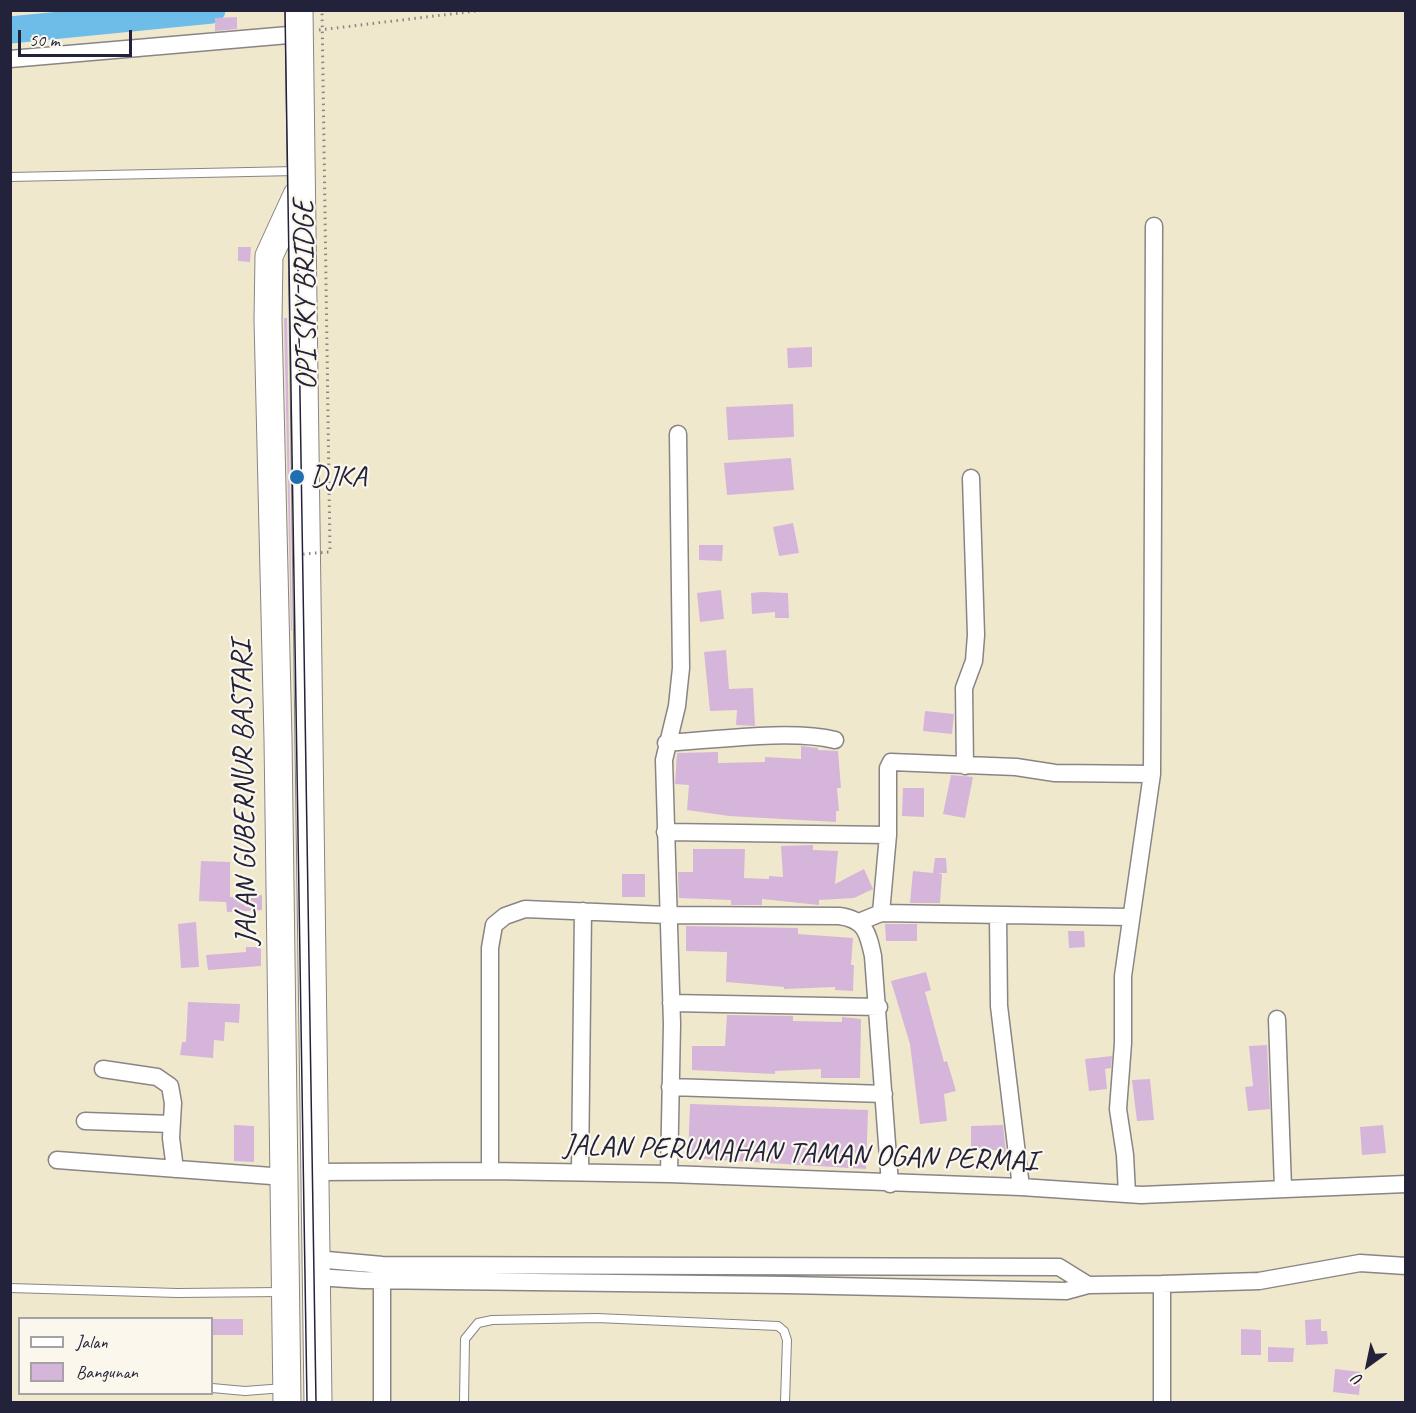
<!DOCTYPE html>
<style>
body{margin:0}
#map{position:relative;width:1416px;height:1413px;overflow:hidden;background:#f0e8cd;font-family:Caveat,sans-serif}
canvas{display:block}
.frame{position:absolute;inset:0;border:12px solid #22223b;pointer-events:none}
.legend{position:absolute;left:18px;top:1317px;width:195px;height:78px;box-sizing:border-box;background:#fbf7ec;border:2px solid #a4a2a5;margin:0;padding:8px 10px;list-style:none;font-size:18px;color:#22223b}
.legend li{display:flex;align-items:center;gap:12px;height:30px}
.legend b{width:30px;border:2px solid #a4a2a5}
.north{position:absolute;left:1338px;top:1335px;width:60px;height:60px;-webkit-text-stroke:4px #fbf7ec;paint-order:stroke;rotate:213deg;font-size:16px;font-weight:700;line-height:24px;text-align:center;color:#22223b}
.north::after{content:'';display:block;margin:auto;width:21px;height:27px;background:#22223b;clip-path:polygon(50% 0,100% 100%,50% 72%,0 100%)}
.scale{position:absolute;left:18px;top:30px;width:114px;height:27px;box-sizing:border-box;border:3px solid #22223b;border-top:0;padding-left:8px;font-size:18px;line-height:21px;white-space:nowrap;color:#22223b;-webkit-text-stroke:4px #fbf7ec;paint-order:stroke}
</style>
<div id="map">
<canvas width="1416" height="1413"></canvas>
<div class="frame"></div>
<ul class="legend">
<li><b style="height:8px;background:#fff"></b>Jalan</li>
<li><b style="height:16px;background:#d5b5da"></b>Bangunan</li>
</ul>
<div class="north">U</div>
<div class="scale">50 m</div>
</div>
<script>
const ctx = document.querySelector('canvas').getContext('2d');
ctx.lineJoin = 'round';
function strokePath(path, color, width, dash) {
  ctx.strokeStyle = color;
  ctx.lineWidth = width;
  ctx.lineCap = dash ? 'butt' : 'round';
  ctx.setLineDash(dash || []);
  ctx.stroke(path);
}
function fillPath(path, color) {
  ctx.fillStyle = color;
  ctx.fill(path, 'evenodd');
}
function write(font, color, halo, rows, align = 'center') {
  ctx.font = font + ' Caveat,sans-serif';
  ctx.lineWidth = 4.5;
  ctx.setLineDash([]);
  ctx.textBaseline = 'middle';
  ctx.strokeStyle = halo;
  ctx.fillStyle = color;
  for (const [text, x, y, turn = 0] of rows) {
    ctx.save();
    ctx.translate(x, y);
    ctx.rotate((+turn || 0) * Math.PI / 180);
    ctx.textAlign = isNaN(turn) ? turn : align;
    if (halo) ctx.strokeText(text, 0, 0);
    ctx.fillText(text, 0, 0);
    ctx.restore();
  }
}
const river = new Path2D(`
 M10 30 212 10`);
const building = new Path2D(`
 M237 17V29L215 31V18Z
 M238 247H251L250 262 238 261Z
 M284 318H287L292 631H291Z
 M812 347V367L788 368 787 348Z
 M793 404 794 437 728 440 726 407Z
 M791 458 794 490 727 495 724 463Z
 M793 523 799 553 779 556 773 527Z
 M699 545H723L722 561 699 560Z
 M721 590 724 619 700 622 697 593Z
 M762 592 788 593 789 618H775V612L752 614 751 593Z
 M726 650 729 689 753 688 755 726 736 725 737 710 710 711 704 652Z
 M925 711 954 714 952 734 923 731Z
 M801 746 818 748V750L838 751 841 788H837L839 811H836V822L729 816 687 810 689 785 675 784 677 753 718 752V763L765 762V757L801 759Z
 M951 775 973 777 965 818 943 814Z
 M903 788H924V817L902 816Z
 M813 845V850L838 851 835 884 864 869 873 889 854 898 819 900V905L762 899V905H731V900L679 898 678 872H693V849H745L744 878 769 879V876L783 877 781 846Z
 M935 858H946L947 873H938L942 874 940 903H910L913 871 933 873Z
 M201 861 230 862V897L262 895V910L227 912 226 902 199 901Z
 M622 874H645V897H622Z
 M196 922 199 967 181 968 178 924Z
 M885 924H917V941H886Z
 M686 926 798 928V934L853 938 851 965H854L853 991 835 990V987L784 989V987L726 982 727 952 686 951Z
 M1068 931H1084L1085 947 1069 948Z
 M246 947H261V966L208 970 206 955 246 952Z
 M926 972 931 990 925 992 944 1062 947 1061 956 1091 944 1094 947 1121 920 1124 910 1044 891 981Z
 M188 1002 240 1004 239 1023 225 1022 224 1041 214 1040 213 1058 180 1055 182 1042H186Z
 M727 1015 793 1016V1021L842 1022V1017L861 1019 860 1078H821V1069L775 1071V1074L692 1070V1046H725Z
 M1267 1045 1270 1109 1248 1111 1245 1087 1253 1086 1249 1046Z
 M1112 1056 1111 1068 1105 1069 1107 1089 1089 1091 1085 1059Z
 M1150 1079 1154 1120 1137 1121 1132 1080Z
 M690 1104 868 1110 866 1169 688 1158Z
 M234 1125 254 1126V1162L234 1161Z
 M1003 1125 1007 1162 999 1163 997 1150H971V1126Z
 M1383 1125 1386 1153 1362 1155 1360 1127Z
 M212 1319H243V1335H212Z
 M1321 1319V1331H1327L1328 1344 1306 1345 1305 1320Z
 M1241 1329 1261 1330V1355H1241Z
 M1268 1347 1294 1348 1293 1362H1268Z
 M1335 1369 1361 1372 1359 1395 1333 1392Z`);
const path = new Path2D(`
 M319 30 484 10`);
const service = new Path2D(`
 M10 177 296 171
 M10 1288 177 1293 281 1292
 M212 1388 245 1391 284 1388
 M464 1402 465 1339 478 1323 492 1320 597 1318 778 1326 784 1331 787 1340 785 1402`);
const minor = new Path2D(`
 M10 59 300 34
 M666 743C714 740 791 729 835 740
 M965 766 964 688 974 661 976 635 971 478
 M665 832 888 835
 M881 913 1129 917
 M998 917 999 1006 1021 1187
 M859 922 881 913 888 835V768L891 762 1016 767 1055 773 1152 774
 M671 1003 879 1007
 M1277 1019 1283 1188
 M103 1069 157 1077 170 1086 173 1103 171 1138 175 1169
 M670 1087 884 1094
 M85 1121 171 1124
 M57 1160 285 1177
 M490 1171V948L494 925 505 916 525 909 667 915 839 916C865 919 868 933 873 956L890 1184
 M315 1172 490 1171 669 1174 1021 1187 1141 1195 1406 1184
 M580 1172 583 911
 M669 1174 672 1024 664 760 677 706 681 668 678 434
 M1127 1194 1125 1155 1118 1109 1123 1043V976L1152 774 1154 226
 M316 1259 382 1265 1059 1267 1088 1285
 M382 1271V1402
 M316 1277 363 1280 787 1285 1066 1291 1088 1285 1162 1284V1402
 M1162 1284 1259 1281 1360 1263 1406 1266`);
const trunk = new Path2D(`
 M299 10 318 1402
 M287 1402 278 739 268 320 269 256 297 195`);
const tram = new Path2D(`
 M285 10 307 1402
 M298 269 316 1402`);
const pathBridge = new Path2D(`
 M303 554 330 552 322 10`);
const markers = [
 [297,477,8,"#1f6fb2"]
];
const streetNames = [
 ["OPI SKY BRIDGE",306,295,-91],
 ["JALAN GUBERNUR BASTARI",245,793,-91],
 ["JALAN PERUMAHAN TAMAN OGAN PERMAI",800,1154,2]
];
const poiNames = [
 ["DJKA",310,477]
];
strokePath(river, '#6dbde8', 27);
fillPath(building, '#d5b5da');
strokePath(service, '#898584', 10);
strokePath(minor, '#898584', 19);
strokePath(trunk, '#898584', 29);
strokePath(path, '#898584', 3, [1.5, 4.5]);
strokePath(service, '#fff', 8);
strokePath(minor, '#fff', 16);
strokePath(trunk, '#fff', 27);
strokePath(tram, '#22223b', 1.5);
strokePath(pathBridge, '#898584', 3, [1.5, 4.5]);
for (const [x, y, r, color] of markers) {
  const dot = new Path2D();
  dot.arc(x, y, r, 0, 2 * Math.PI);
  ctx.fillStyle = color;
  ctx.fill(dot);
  strokePath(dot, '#fbf7ec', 2);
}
write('30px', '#22223b', '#fbf7ec', streetNames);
write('30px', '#22223b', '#fbf7ec', poiNames, 'left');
</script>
